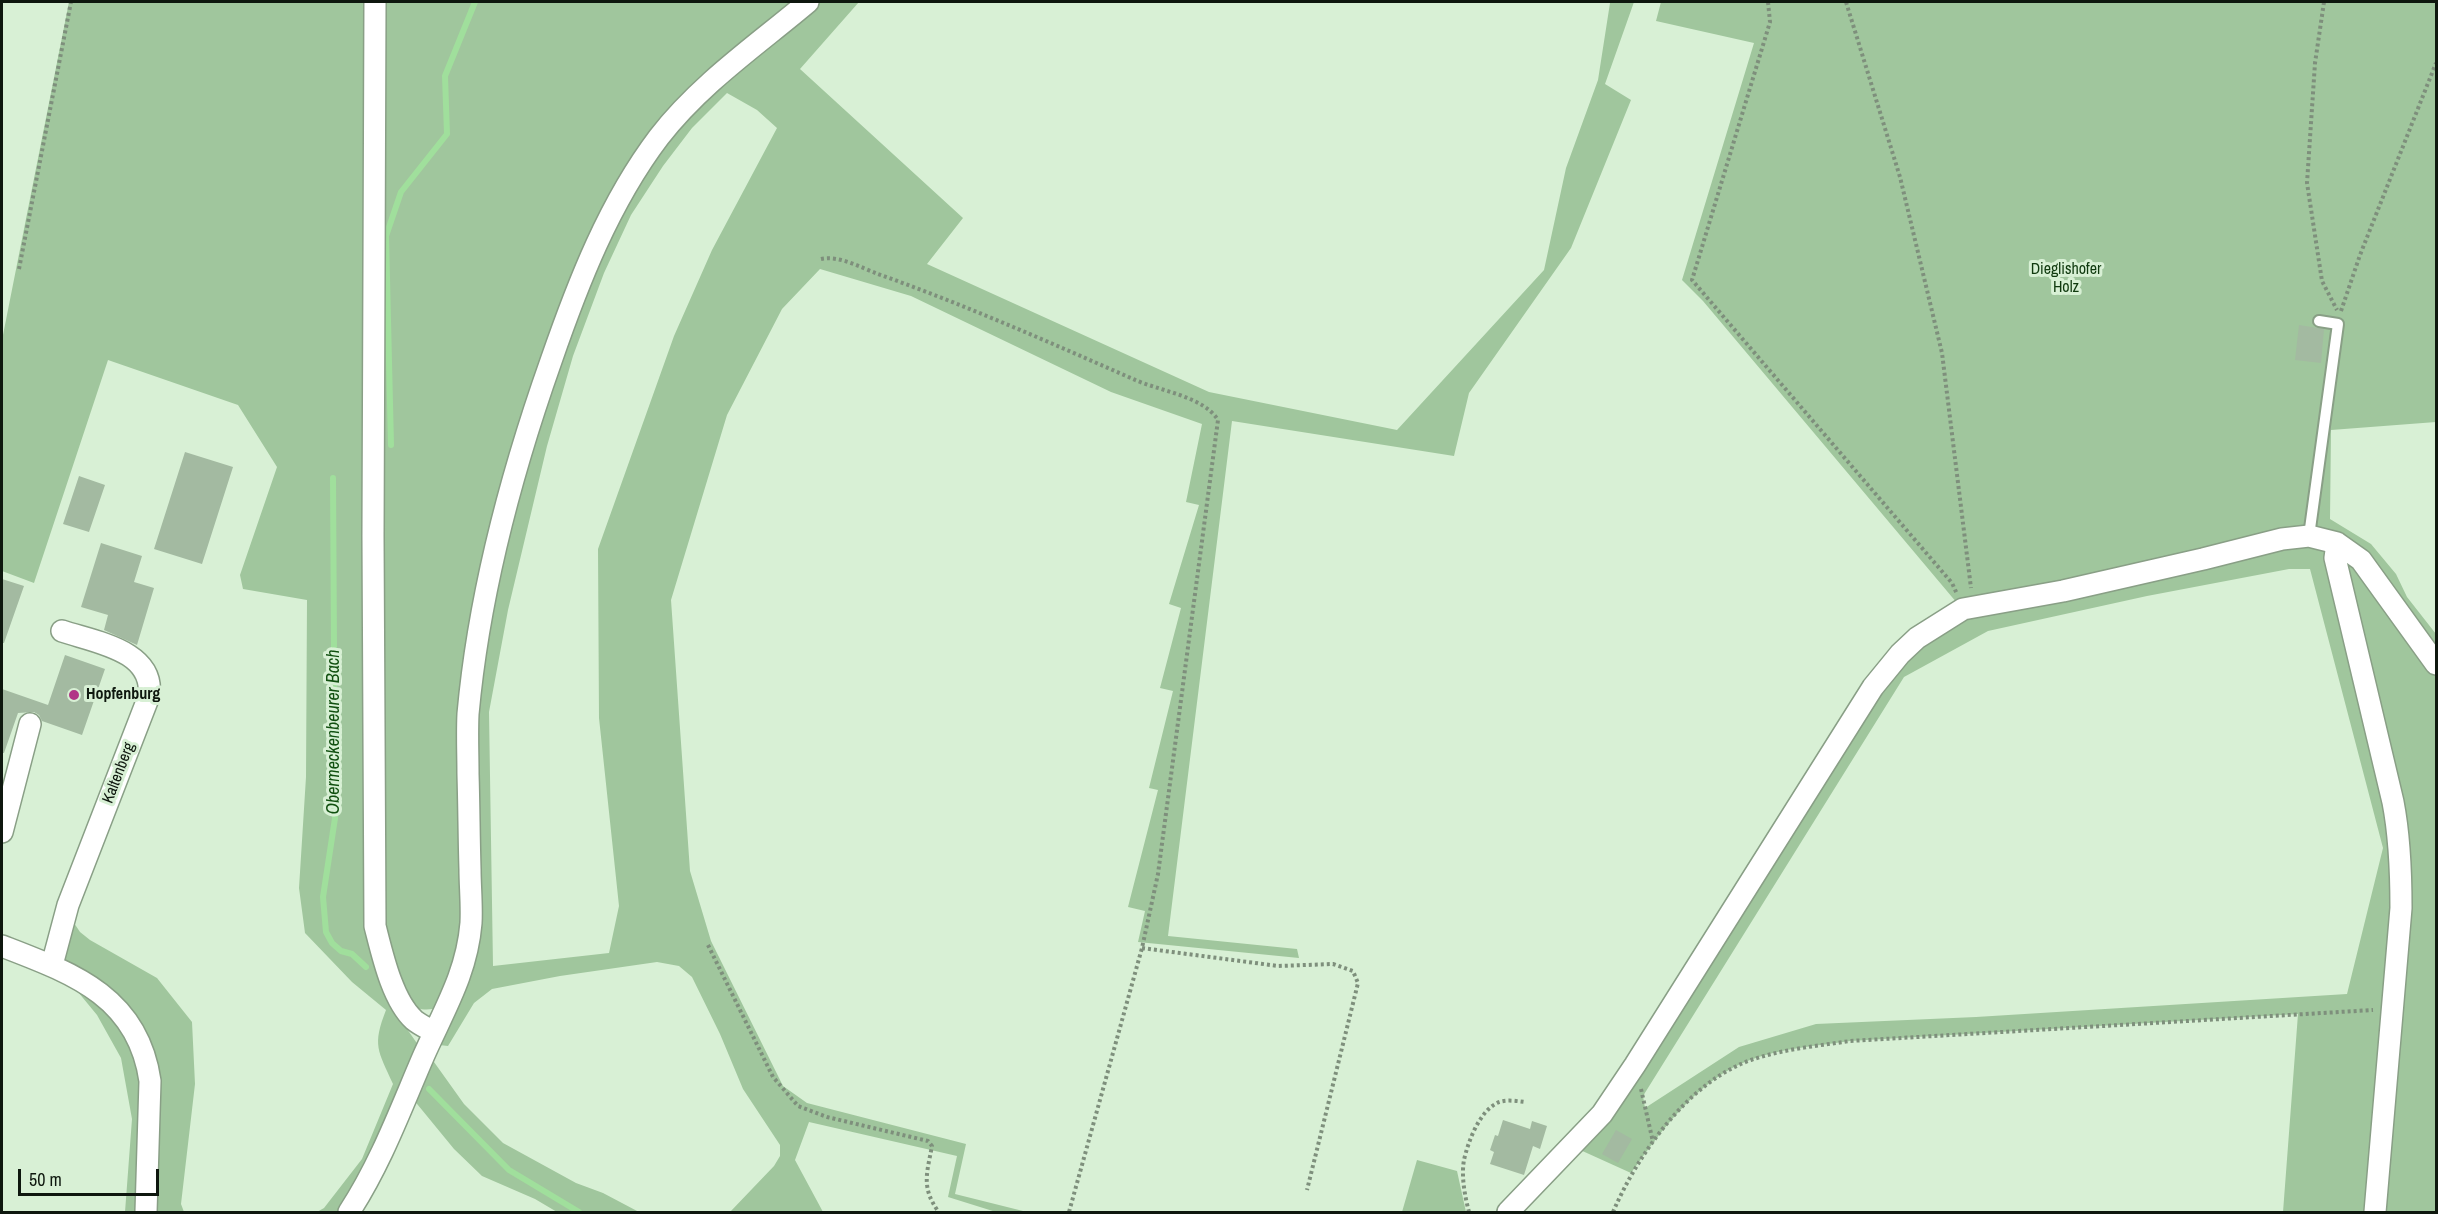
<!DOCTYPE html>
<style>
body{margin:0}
#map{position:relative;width:2438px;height:1214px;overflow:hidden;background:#d8f0d5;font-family:"Archivo Narrow",sans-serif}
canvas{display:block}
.frame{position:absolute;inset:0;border:3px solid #0e170e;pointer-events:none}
.scale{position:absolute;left:18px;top:1169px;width:141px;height:27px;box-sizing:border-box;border:3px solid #0e170e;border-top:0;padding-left:8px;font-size:18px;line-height:21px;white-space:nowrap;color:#0e170e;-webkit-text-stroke:4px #d8f0d5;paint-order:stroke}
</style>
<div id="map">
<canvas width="2438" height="1214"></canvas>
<div class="frame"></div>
<div class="scale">50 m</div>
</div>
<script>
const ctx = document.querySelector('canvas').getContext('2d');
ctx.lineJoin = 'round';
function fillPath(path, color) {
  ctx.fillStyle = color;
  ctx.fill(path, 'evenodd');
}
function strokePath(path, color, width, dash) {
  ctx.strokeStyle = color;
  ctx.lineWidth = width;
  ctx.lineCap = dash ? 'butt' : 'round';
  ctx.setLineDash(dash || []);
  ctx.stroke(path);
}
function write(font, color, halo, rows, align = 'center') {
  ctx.font = font + ' "Archivo Narrow",sans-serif';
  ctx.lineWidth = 6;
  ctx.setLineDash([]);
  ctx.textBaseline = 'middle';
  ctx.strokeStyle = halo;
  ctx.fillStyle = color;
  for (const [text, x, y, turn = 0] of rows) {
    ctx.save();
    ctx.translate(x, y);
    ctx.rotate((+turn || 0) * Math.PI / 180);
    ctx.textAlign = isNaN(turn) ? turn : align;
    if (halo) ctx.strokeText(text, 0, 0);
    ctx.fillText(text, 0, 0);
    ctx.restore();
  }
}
const green = new Path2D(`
 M69 2H368V822L393 1009 421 1049 366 1170 339 1212H317L324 1208 362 1159 393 1084C378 1050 372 1046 386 1010L352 982 305 933 299 888 306 777 307 600 243 589 240 575 277 467 238 405 108 360 34 583 2 571V340Z
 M383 2H797L621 179 487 551 461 943 440 1002 433 1009C425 1010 416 1010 411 1003 401 991 388 940 382 922Z
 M813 2H859L800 69 963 218 927 264 1209 392 1397 430 1544 270 1566 168 1598 80 1610 3 1634 2 1605 84 1631 100 1571 248 1469 393 1454 456 1232 421 1168 936 1297 949 1299 958 1138 942 1145 911 1128 907 1158 790 1149 788 1173 691 1160 688 1181 608 1169 604 1199 505 1186 502 1202 424 1111 392 911 296 820 269 782 309 727 415 671 600 690 871 711 941 783 1086 807 1103 966 1144 955 1194 1027 1212H996L948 1197 957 1156 809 1122 795 1160 823 1212H730L774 1166 780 1156V1145L743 1089 720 1034 692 977 679 966 657 962 560 976 492 989 474 1003 448 1046 439 1045 476 848 479 676 513 505 577 304 637 179 692 107ZM727 93 757 110 777 128 712 250 674 336 598 549 599 718 619 906 609 953 493 966 489 712 508 610 547 446 573 356 604 273 631 215 663 166 692 128Z
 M1661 2H2436V422L2331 430 2330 519 2371 544 2396 574 2407 597 2436 634V655L2326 532 2245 543 1957 603 1703 301 1682 280 1754 43 1656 21Z
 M2291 542 2316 543 2327 555 2396 846 2372 1212H2283L2298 1014 1850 1041C1817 1046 1781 1048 1750 1060 1697 1080 1663 1129 1631 1173L1578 1149 1904 657 1968 615ZM2289 569H2310L2383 848 2347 994 1976 1017 1816 1024 1739 1047 1645 1108 1643 1096 1904 677 1988 631 2147 596Z
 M2349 558 2436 672V1212H2380L2407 896 2344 559Z
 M72 920 80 932 90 940 157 978 192 1022 195 1084 181 1204 184 1212H152L149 1047 54 960Z
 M69 981 124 1024 146 1092 141 1212H125L132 1119 121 1058 97 1015Z
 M429 1055 464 1104 503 1143 576 1183 603 1193 639 1212H557L535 1199 482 1176 454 1149 413 1099Z
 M1417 1160 1457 1171 1466 1212H1402Z`);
const stream = new Path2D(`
 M391 445 386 236 401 192 447 134 445 76 475 2
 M333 478 335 818 323 897 326 932 332 943 341 951 352 954 366 967
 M429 1089 509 1170 579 1212`);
const building = new Path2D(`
 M2299 325 2324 329 2321 363 2295 360Z
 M185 452 233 467 202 564 154 549Z
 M79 476 105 485 89 532 63 524Z
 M101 543 142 556 134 582 154 588 137 645 104 630 108 615 81 607Z
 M2 579 24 586 4 643H2Z
 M65 655 105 669 82 735 42 721 39 715 34 712 18 713 4 753H2V689L48 705Z
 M1503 1120 1530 1129 1532 1121 1547 1126 1540 1149 1533 1146 1524 1175 1490 1164 1494 1152 1490 1150 1495 1135 1498 1136Z
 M1616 1130 1632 1139 1618 1163 1602 1154Z`);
const path = new Path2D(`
 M1768 2 1770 22 1692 280 1952 583 1957 594
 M1846 2 1900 177 1942 353 1971 588
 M2324 2 2315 63 2307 183 2322 281 2337 310
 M821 259C839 255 862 268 878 274 965 305 1049 342 1133 379 1159 391 1203 396 1218 420L1158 874 1142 948 1069 1212
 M19 269 71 2
 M2341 311 2360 255 2436 63
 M708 945 773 1077 798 1106 827 1117 928 1141 932 1146C927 1173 921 1187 938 1211
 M1142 948 1278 966 1333 964 1353 971 1358 983 1307 1190
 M1641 1089 1653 1142
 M1469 1212C1465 1197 1461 1176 1464 1160 1468 1142 1479 1112 1497 1103 1505 1099 1516 1101 1525 1102
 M1613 1212C1638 1154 1688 1082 1751 1060 1783 1049 1817 1046 1850 1041L2373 1010`);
const service = new Path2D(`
 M2309 536 2338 324 2319 321`);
const minor = new Path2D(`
 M375 2 373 535 375 926C382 953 392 1000 414 1020 420 1025 427 1028 434 1032
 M2337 543 2335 558 2393 802C2400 838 2401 872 2401 908L2375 1212
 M2 832 30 724
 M2 946C72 973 138 996 150 1081L146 1212
 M52 965 68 905 149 696C155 650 94 642 62 631
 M349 1212C381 1163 401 1108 424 1055 444 1010 467 973 471 923 472 905 470 886 470 869 469 837 469 806 468 774 468 754 467 734 468 714 479 593 511 474 551 361 578 283 609 203 659 137 701 83 757 45 808 2
 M1508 1212 1602 1114 1635 1065 1873 687 1900 654 1917 638 1963 609 2063 591 2203 559 2282 539 2309 536 2337 543 2361 560 2436 664`);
const markers = [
 [74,695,6,"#b13586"]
];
const parkNames = [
 ["Dieglishofer",2066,270],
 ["Holz",2066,288]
];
const poiNames = [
 ["Hopfenburg",86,695]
];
const streetNames = [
 ["Kaltenberg",119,773,-69]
];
const waterNames = [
 ["Obermeckenbeurer Bach",334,732,-90]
];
fillPath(green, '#a0c69d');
strokePath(stream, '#a0df9c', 6);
fillPath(building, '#a3baa1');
strokePath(service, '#899f86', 14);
strokePath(minor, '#899f86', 24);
strokePath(path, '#7e8f7c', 4, [3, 3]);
strokePath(service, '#fff', 10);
strokePath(minor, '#fff', 21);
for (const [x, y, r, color] of markers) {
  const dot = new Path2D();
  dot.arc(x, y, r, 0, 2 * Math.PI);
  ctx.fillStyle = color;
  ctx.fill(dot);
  strokePath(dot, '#d8f0d5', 2);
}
write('16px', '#103a0f', '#d8f0d5', parkNames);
write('bold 16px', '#0e170e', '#d8f0d5', poiNames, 'left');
write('16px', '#0e170e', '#d8f0d5', streetNames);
write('italic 18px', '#115010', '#d8f0d5', waterNames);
</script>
